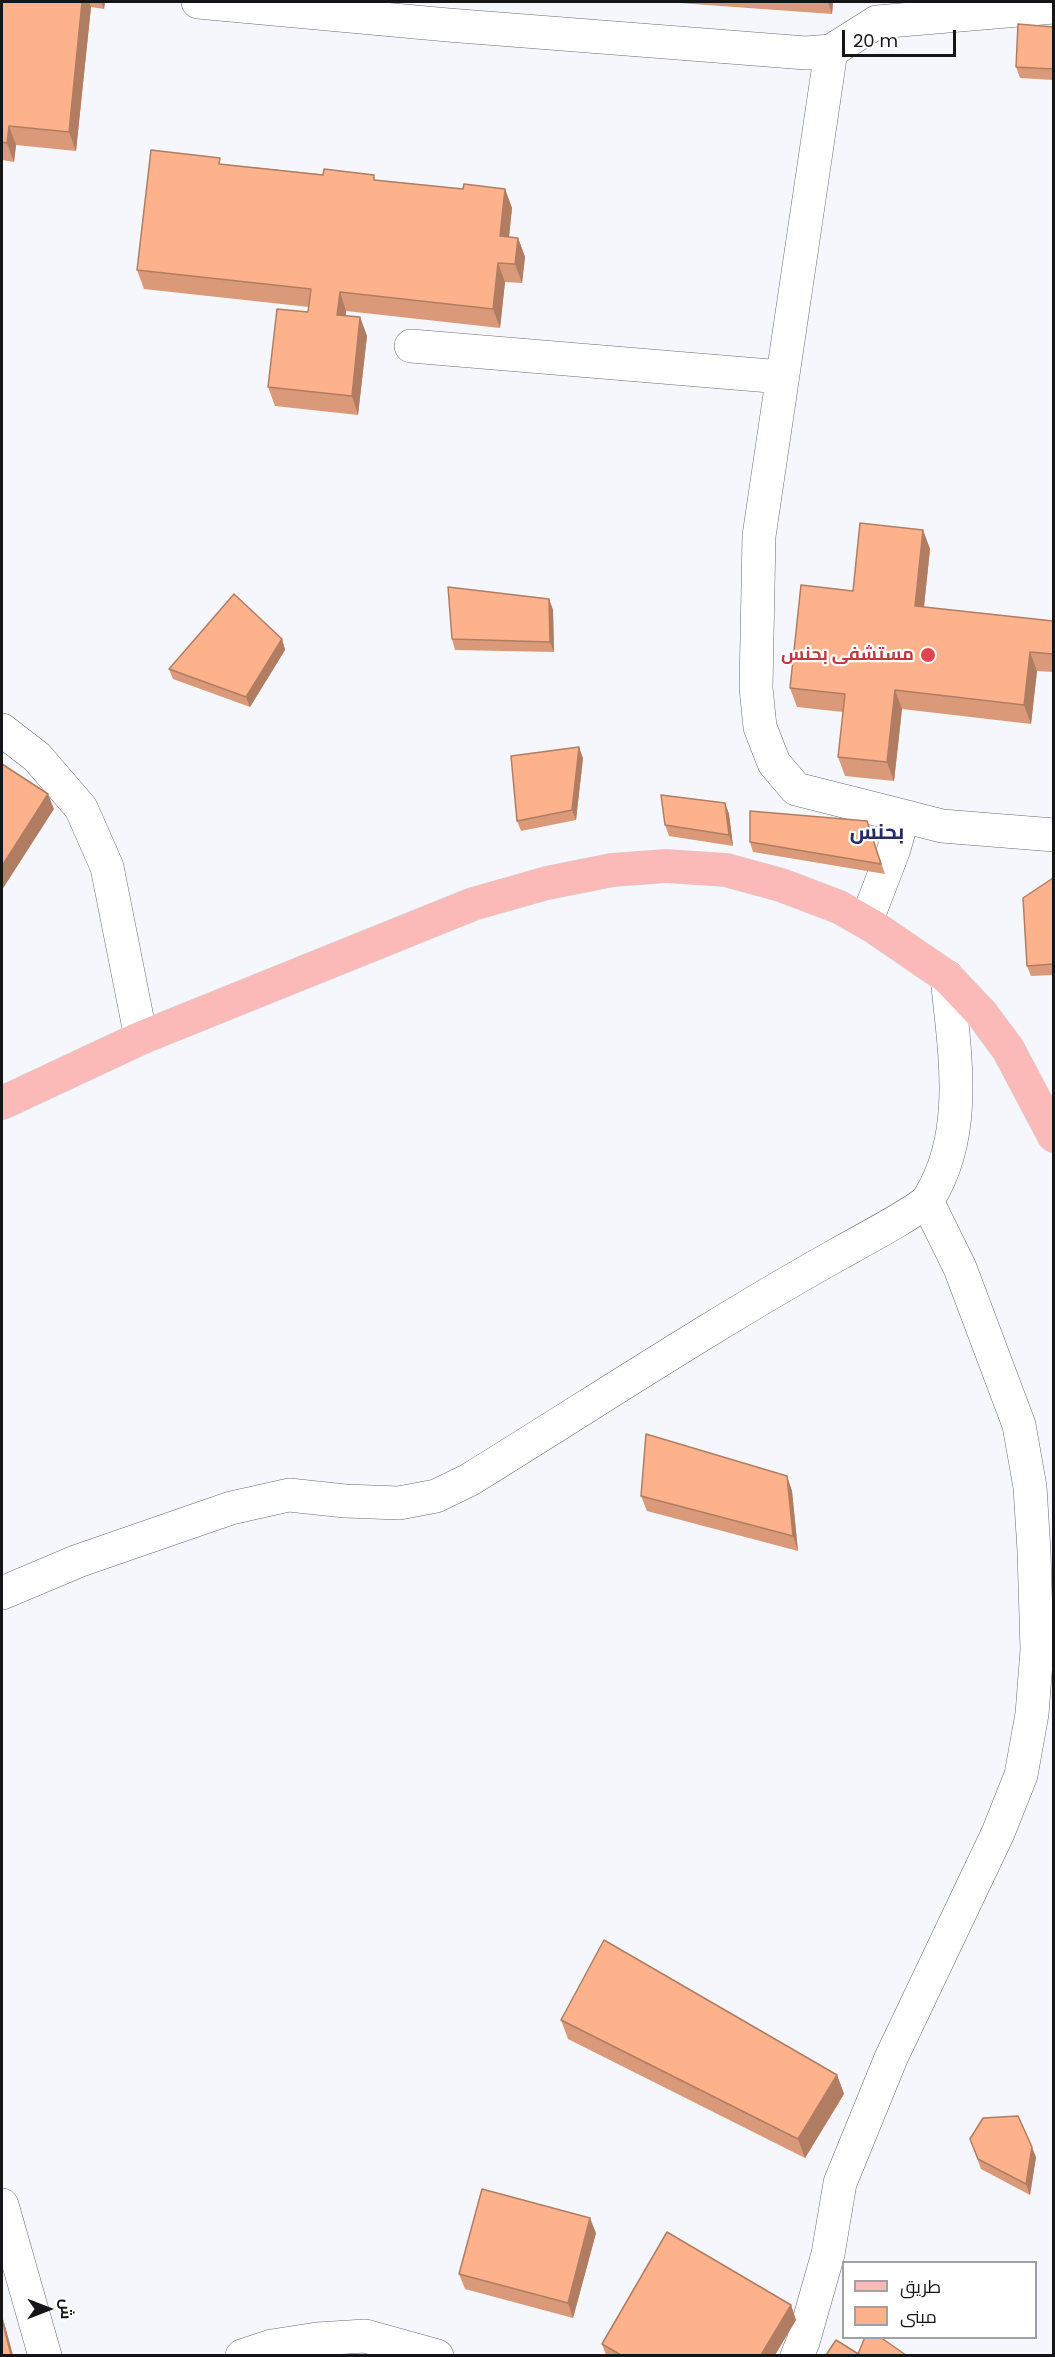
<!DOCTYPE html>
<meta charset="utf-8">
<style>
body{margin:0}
#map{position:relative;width:1055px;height:2357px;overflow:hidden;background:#f6f7fc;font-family:Poppins,Cairo,sans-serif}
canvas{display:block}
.frame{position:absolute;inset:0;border:3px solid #151517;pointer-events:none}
.legend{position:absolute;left:842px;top:2261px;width:195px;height:78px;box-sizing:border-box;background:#fff;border:2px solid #a1a1a2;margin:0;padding:8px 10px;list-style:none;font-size:18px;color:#151517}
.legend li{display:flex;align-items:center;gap:12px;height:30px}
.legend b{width:30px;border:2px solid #a1a1a2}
.north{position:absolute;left:18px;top:2279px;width:60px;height:60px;-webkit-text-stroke:4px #fff;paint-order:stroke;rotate:90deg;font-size:16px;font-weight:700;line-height:24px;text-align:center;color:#151517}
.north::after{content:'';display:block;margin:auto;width:21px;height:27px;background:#151517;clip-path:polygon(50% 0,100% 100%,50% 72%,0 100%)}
.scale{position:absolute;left:842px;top:30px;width:114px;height:27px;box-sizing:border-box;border:3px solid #151517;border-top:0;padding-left:8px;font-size:18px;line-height:21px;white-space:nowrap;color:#151517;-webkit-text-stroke:4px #fff;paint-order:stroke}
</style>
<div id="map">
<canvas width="1055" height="2357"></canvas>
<div class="frame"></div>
<ul class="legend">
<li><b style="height:8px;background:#fbb9b8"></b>طريق</li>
<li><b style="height:16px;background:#fdb28c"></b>مبنى</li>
</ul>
<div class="north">ش</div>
<div class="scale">20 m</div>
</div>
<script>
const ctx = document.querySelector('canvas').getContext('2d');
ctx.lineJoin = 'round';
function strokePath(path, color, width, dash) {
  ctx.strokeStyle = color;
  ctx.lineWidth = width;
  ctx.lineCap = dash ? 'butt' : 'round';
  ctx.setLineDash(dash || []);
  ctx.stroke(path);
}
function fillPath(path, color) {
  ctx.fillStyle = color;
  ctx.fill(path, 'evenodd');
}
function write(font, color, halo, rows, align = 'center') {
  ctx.font = font + ' Poppins,Cairo,sans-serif';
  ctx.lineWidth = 4.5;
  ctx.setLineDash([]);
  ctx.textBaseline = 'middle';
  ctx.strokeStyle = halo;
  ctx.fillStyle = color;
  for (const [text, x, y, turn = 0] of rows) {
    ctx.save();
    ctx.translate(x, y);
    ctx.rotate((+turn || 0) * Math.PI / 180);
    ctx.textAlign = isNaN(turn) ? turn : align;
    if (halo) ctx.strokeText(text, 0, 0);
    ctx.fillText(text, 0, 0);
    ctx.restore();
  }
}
const minor = new Path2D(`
 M198 2 448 25 806 53 831 51 877 22 1054 7
 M831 51 759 536 756 688 760 727 774 763 796 789 903 816
 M411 346 782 377
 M2 730 37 757 81 808 107 867 141 1038
 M866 922 894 849 903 816 942 826 1054 835
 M2 1593 78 1561 231 1508 289 1495 345 1501 399 1503 436 1496 469 1480C592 1404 713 1324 840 1253 856 1244 922 1209 929 1198 970 1132 954 1049 947 977
 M2 2205 45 2356
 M242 2356 272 2346 317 2339 365 2336 437 2356
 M797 2356 803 2342 828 2254 840 2183 891 2058 998 1833 1021 1775 1032 1714 1037 1650 1034 1551 1030 1487 1019 1425 960 1268 927 1201`);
const major = new Path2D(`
 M2 1103 141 1038 473 904 547 883 612 870 666 866 726 870 781 885 839 907 874 927 947 977 982 1014 1008 1049 1054 1136`);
const wall = new Path2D(`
 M2 2H105L104 9 91 7 76 151 16 145 14 162 2 160Z
 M665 2H833L832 14Z
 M1053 27V80L1020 78 1016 67Z
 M222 164 463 189H505L512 208 509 237 518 238 525 257 522 283 505 282 500 328 346 311V316L360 317 367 336 358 415 275 406 268 387 308 312 309 307 144 289 137 270Z
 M923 530 930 549 924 607 1053 621V672L1037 671 1031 724 902 709 894 781 845 776 838 757 843 712 797 707 790 688 853 591Z
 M549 599 553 610 554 652 455 650 452 639Z
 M282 639 285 650 250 707 173 679 169 669Z
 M583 758 576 820 521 831 517 821Z
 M725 803 729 814 733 846 669 836 665 825Z
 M867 821 885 874 753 852 750 842Z
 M1053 878V975L1031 976 1027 966Z
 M787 1476 792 1491 798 1551 647 1511 641 1496Z
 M561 2020 837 2075 844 2094 805 2158 568 2039Z
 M970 2139 1036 2157 1030 2195 981 2169Z
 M596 2233 573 2318 465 2289 459 2274Z
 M791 2305 796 2320 775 2355H606L602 2344Z`);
const shadedWall = new Path2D(`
 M82 2H89L91 7 76 151 69 132Z
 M101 2H105L104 9Z
 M828 2H833L832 14Z
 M9 126 16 145 14 162 7 143Z
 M505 189 512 208 507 255 500 236Z
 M518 238 525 257 522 283 515 264Z
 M498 263 505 282 500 328 493 309Z
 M340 292 346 311 344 334 337 315Z
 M360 317 367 336 358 415 352 396Z
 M923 530 930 549 922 625 915 606Z
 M549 599 553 610 554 652 550 642Z
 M282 639 285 650 250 707 246 697Z
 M1030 652 1037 671 1031 724 1024 705Z
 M895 690 902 709 894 781 887 762Z
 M579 747 583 758 576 820 572 810Z
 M48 794 54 809 2 890V866Z
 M725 803 729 814 733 846 729 835Z
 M787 1476 792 1491 798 1551 793 1536Z
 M837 2075 844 2094 805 2158 798 2139Z
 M1032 2147 1036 2157 1030 2195 1026 2184Z
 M590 2218 596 2233 573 2318 568 2303Z
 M791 2305 796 2320 775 2355H761Z
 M2 2316 4 2322 13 2355H11Z`);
const building = new Path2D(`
 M2 2H82L69 132 9 126 7 143 2 142Z
 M1018 24 1053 27V69L1016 67Z
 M151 150 220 158 219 164 323 175 324 169 374 175V180L463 189 464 184 505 189 500 236 518 238 515 264 498 263 493 309 340 292 337 315 360 317 352 396 268 387 277 309 308 312 311 289 137 270Z
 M860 523 923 530 915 606 1053 621V654L1030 652 1024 705 895 690 887 762 838 757 845 694 790 688 801 585 853 591Z
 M448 587 549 599 550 642 452 639Z
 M234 594 282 639 246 697 169 669Z
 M579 747 572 810 517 821 511 756Z
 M2 764 48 794 2 866Z
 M661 795 725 803 729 835 665 825Z
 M750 811 867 821 881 864 750 842Z
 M1053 878V964L1027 966 1023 898Z
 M646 1434 787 1476 793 1536 641 1496Z
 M604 1940 837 2075 798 2139 561 2020Z
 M1018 2116 1032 2147 1026 2184 978 2159 970 2139 983 2118Z
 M482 2189 590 2218 568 2303 459 2274Z
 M667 2232 791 2305 761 2355H621L602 2344Z
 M2 2319 11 2355H2Z
 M865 2337H880L906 2355H860L858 2354Z
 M836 2340 860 2355H826Z`);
const markers = [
 [928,655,8,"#e0444e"]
];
const healthNames = [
 ["مستشفى بحنس",914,655]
];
const quarterNames = [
 ["بحنس",877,834]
];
strokePath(minor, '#6b6c71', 34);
strokePath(major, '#d5d5d5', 34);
strokePath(minor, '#fff', 33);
strokePath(major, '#fbb9b8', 33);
fillPath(wall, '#da9978');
fillPath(shadedWall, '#b17d62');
fillPath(building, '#fdb28c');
strokePath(building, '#b17d62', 1.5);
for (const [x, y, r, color] of markers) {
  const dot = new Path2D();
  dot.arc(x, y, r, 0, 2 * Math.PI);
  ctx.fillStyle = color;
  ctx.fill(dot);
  strokePath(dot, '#fff', 2);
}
write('bold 18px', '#be3a42', '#fff', healthNames, 'right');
write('bold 21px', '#262b65', '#fff', quarterNames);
</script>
